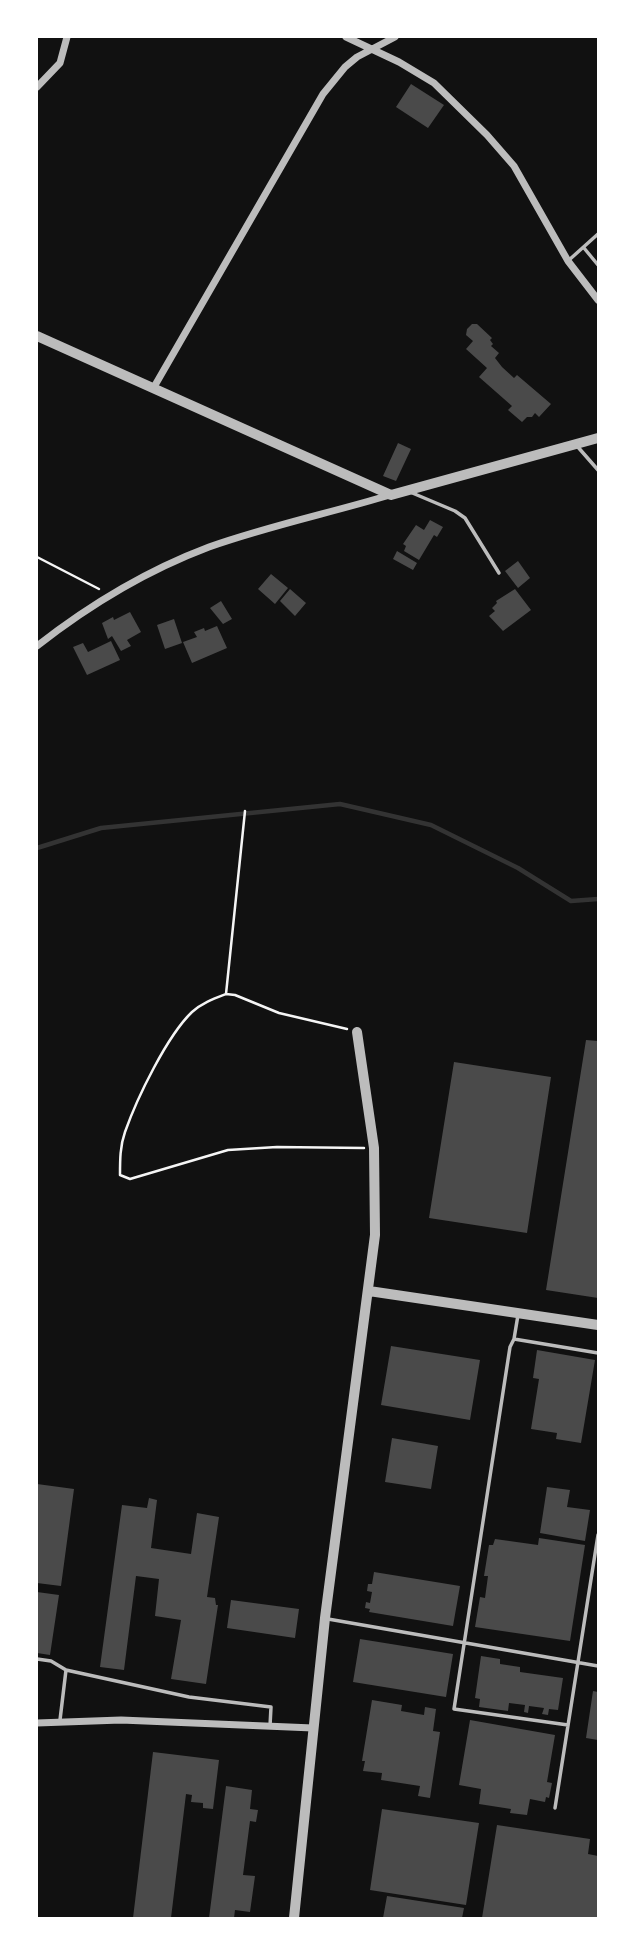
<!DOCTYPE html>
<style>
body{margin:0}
#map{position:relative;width:635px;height:1955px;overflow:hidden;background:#111;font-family:"Fira Sans Condensed",sans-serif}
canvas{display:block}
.frame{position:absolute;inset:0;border:38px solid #fff;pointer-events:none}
</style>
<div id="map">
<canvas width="635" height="1955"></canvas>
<div class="frame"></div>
</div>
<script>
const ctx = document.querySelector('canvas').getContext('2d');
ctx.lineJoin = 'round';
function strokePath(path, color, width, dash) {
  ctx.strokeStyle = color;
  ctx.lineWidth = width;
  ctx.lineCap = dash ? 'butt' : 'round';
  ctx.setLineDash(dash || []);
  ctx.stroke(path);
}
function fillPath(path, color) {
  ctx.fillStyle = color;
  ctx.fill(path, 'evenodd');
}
const stream = new Path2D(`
 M37 848 101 828 340 804 431 825 518 868 571 901 598 899`);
const building = new Path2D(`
 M411 84 444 105 428 128 396 107Z
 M472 324H477L492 338 490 340 493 344 491 346 499 353 495 358 502 367 514 378 517 375 551 404 539 417 535 413 532 417H527L522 422 508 410 512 406 479 377 487 368 466 349 473 341 466 335 467 329Z
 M398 443 411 449 396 481 383 476Z
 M430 520 443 527 437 537 434 535 419 560 404 551 406 546 403 544 416 525 424 530Z
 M397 551 417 563 413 570 393 559Z
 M518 561 530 578 518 588 505 571Z
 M271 574 288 588 275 604 258 589Z
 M290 589 306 603 295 616 280 601Z
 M515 589 531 610 503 631 489 616 495 611 492 608 497 603 496 601Z
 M221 601 232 619 223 624 210 608Z
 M130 612 141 632 127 640 131 646 121 651 112 636 108 639 102 623 113 617 114 620Z
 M174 619 182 643 165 649 157 625Z
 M217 626 227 648 192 663 183 642 197 637 194 632 204 628 205 631Z
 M111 641 120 660 87 675 73 647 83 643 88 652Z
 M586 1040 598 1041V1298L546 1290Z
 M454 1062 551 1077 527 1233 429 1218Z
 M391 1346 480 1360 470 1420 381 1405Z
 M537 1350 595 1360 581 1443 556 1439 557 1433 531 1429 539 1379 533 1378Z
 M392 1438 438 1446 431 1489 385 1482Z
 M37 1484 74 1489 61 1586 37 1583Z
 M547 1487 570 1490 567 1507 590 1510 585 1541 540 1533Z
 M149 1498 157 1500 151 1548 191 1554 197 1513 219 1517 207 1597 215 1598 216 1605H218L206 1684 171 1679 181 1620 155 1616 159 1579 136 1576 124 1670 100 1667 122 1505 147 1508Z
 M539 1538 585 1545 570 1641 475 1627 480 1597 485 1598 488 1576H484L489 1545H493L495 1539 538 1545Z
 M374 1572 460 1586 453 1626 369 1612 370 1609 365 1608 366 1602 370 1603 372 1592 367 1591 368 1584H372Z
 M37 1592 59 1595 50 1655 37 1653Z
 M231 1600 299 1609 295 1638 227 1628Z
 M360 1639 453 1654 446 1697 353 1682Z
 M481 1656 500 1659V1664L520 1667V1672L563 1678 558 1710 549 1709 548 1715 542 1714 544 1708 529 1706 528 1713 524 1712 525 1705 509 1703 508 1711 479 1707 480 1699 475 1698Z
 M593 1691 598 1692V1740L586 1738Z
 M372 1700 402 1705 401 1711 424 1715 425 1707 436 1709 433 1731 440 1732 430 1798 418 1796 420 1786 381 1780 382 1773 363 1771 365 1761H362Z
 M470 1720 555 1735 547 1782 552 1783 549 1798 546 1797 545 1802 530 1799 527 1815 510 1813 511 1809 479 1804 481 1789 459 1785Z
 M153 1752 219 1760 213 1809 203 1808V1803L191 1802 192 1795 186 1794 171 1918H133Z
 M226 1786 252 1790 250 1809 258 1810 256 1822 250 1821 243 1875 255 1876 250 1912 235 1910 234 1918H209Z
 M382 1809 479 1823 466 1905 370 1890Z
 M497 1825 590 1839 588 1854 598 1856V1918H482Z
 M387 1896 464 1908 462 1918H383Z`);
const path = new Path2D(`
 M37 557 99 589
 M245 811 226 994C213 999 202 1003 192 1012 167 1036 137 1098 125 1132 120 1146 120 1160 120 1175L130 1179 228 1150 277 1147 364 1148
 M226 994 235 995 279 1013 347 1029`);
const service = new Path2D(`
 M584 248 598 265
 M569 260 598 234
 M577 446 598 470
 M410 492 455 511 465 518 499 573
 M518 1315 514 1339 510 1347 454 1709 568 1725
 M514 1339 598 1353
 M328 1619 598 1666
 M37 1659 51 1661 66 1670 189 1697 271 1707 270 1726
 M60 1720 66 1670
 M555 1808 598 1535`);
const minor = new Path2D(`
 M346 37 399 62 434 83 487 135 514 166 568 261 598 300
 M37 87 60 63 67 37
 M154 387 323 94 345 67 357 57 395 37
 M37 646C88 606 148 570 209 547 268 526 330 513 390 495
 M37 1723 121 1720 313 1728`);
const tertiary = new Path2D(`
 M37 336 391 495 598 438
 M369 1291 598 1325
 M294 1918 325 1618 375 1235 374 1148 357 1032`);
strokePath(stream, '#333', 4.5);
fillPath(building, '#4a4a4a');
strokePath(path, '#f5f5f5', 2.5);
strokePath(service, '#bcbcbc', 3.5);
strokePath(minor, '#bcbcbc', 7);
strokePath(tertiary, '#bcbcbc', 10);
</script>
